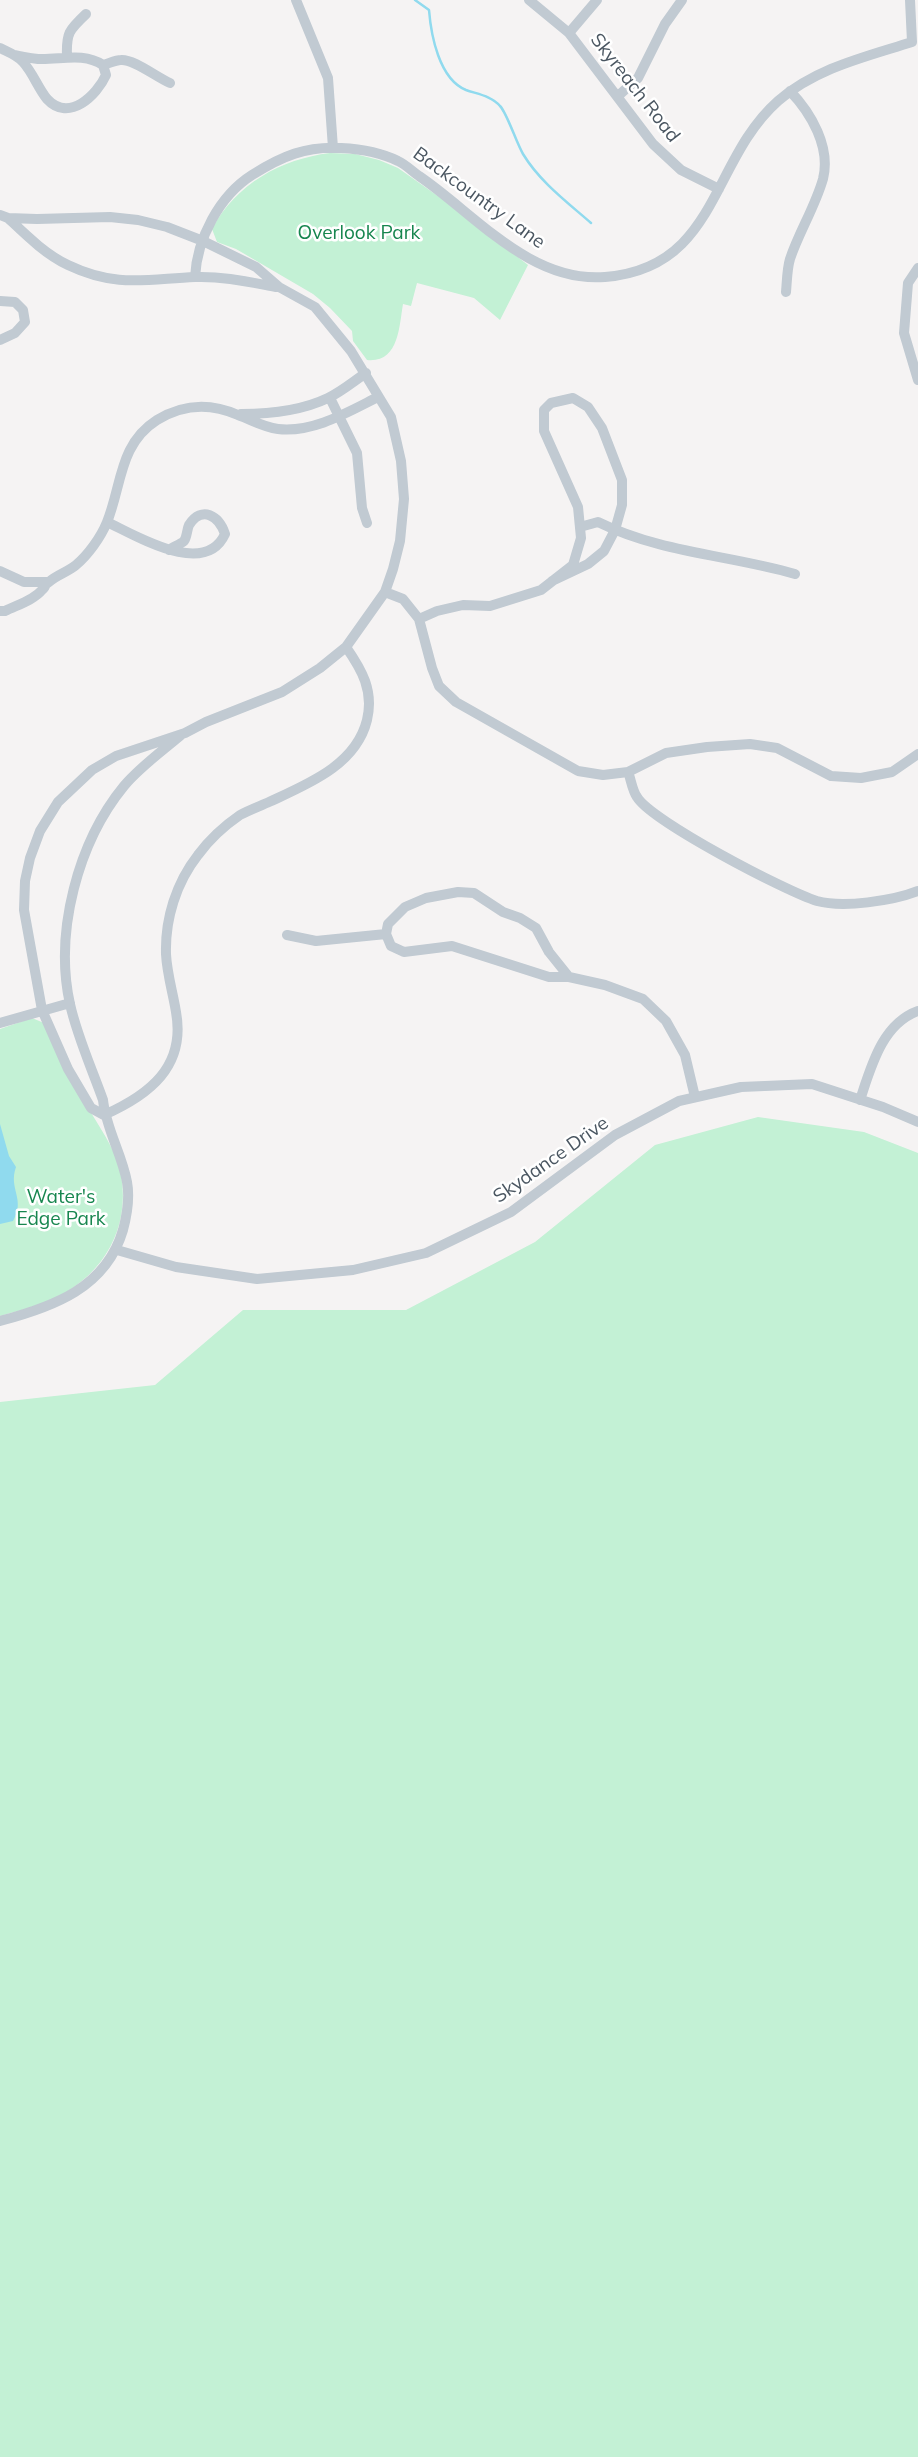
<!DOCTYPE html>
<style>
body{margin:0}
canvas{display:block;background:#f5f3f3}
</style>
<canvas width="918" height="2457"></canvas>
<script>
const ctx = document.querySelector('canvas').getContext('2d');
ctx.lineJoin = 'round';
function fillPath(path, color) {
  ctx.fillStyle = color;
  ctx.fill(path, 'evenodd');
}
function strokePath(path, color, width, dash) {
  ctx.strokeStyle = color;
  ctx.lineWidth = width;
  ctx.lineCap = dash ? 'butt' : 'round';
  ctx.setLineDash(dash || []);
  ctx.stroke(path);
}
function write(font, color, halo, rows, align = 'center') {
  ctx.font = font + ' Mulish,sans-serif';
  ctx.lineWidth = 5;
  ctx.setLineDash([]);
  ctx.textBaseline = 'middle';
  ctx.strokeStyle = halo;
  ctx.fillStyle = color;
  for (const [text, x, y, turn = 0] of rows) {
    ctx.save();
    ctx.translate(x, y);
    ctx.rotate((+turn || 0) * Math.PI / 180);
    ctx.textAlign = isNaN(turn) ? turn : align;
    if (halo) ctx.strokeText(text, 0, 0);
    ctx.fillText(text, 0, 0);
    ctx.restore();
  }
}
const green = new Path2D(`
 M330 153 355 154 379 160 398 168 452 206 528 265 500 320 474 298 417 283 411 306 403 304C399 327 399 363 367 360L353 341 352 331 330 308 313 294 236 249 217 242 212 229C236 184 281 159 330 153Z
 M32 1018 44 1023C55 1050 68 1074 83 1099 94 1119 109 1139 117 1160 133 1208 116 1258 74 1287 53 1302 25 1309 0 1316V1029Z
 M758 1117 864 1132 918 1153V2457H0V1402L155 1385 243 1310H406L535 1242 655 1145Z`);
const water = new Path2D(`
 M0 1124 9 1156 16 1167C8 1189 26 1199 13 1221L0 1224Z`);
const stream = new Path2D(`
 M415 0 429 10C431 35 439 79 466 90 477 94 492 96 500 106 507 113 516 142 523 154 540 182 567 202 591 223`);
const minor = new Path2D(`
 M296 0 328 78 333 148
 M529 0 569 33 653 144 681 170 719 189
 M569 33 597 0
 M0 48C8 52 17 55 23 62 33 73 38 88 47 99 69 123 97 95 106 75L103 65C83 52 61 60 38 59 30 58 23 57 15 55
 M67 57C66 33 69 30 86 14
 M103 65C108 64 115 60 121 60 134 59 156 77 170 83
 M618 96 638 78 665 24 682 0
 M0 215 8 218 37 219 110 217 138 220 167 227 203 241 256 267 279 287 315 307 351 351 391 417 401 461 404 499 400 541 393 569 385 592 346 647 320 668 282 692 206 722 185 733 116 756 92 770 58 802 40 831 30 858 25 881 24 910 42 1010 68 1069 91 1108 104 1115
 M8 218C26 235 45 254 68 265 116 288 146 279 195 277 223 276 249 282 276 287
 M918 268 908 283 904 333 918 380
 M195 277C197 239 219 196 252 175 282 156 306 146 341 148 360 149 380 152 398 161 405 164 412 171 419 176 475 214 530 283 605 277 718 268 710 161 778 101 816 68 865 57 912 42L910 0
 M786 292C787 281 787 269 790 259 799 232 815 207 823 179 831 147 811 113 790 91
 M0 301 15 302 23 310 25 322 15 333 0 340
 M330 398 357 453 362 508 367 523
 M241 414C271 414 301 411 328 398 341 392 354 381 366 373
 M107 522C137 536 205 578 225 534 219 516 202 505 189 525 187 529 187 537 184 541 181 544 173 547 169 550
 M580 527 598 522C661 553 729 555 795 574
 M0 571 24 582H47
 M385 592 403 599 419 619 432 668 439 686 456 702 578 771 603 775 628 772 666 753 707 747 750 744 777 748 831 776 861 778 892 772 918 754
 M0 611H5C17 605 34 600 42 590 48 584 42 587 49 582 56 575 68 572 76 565 88 555 101 537 107 522 122 485 119 444 157 420 183 404 211 403 238 415 252 420 263 427 278 429 313 433 348 412 378 397
 M419 619 437 611 463 605 490 606 541 590 573 565 581 538 578 507 544 431V410L551 403 573 398 588 407 602 428 622 480V505L615 530 604 551 588 564 552 581
 M628 772C631 779 632 790 637 797 651 821 787 892 817 901 843 908 893 901 918 891
 M287 935 316 941 386 934
 M569 977 549 952 536 928 520 918 503 912 474 893 458 892 426 898 405 907 388 924 386 934 391 946 404 952 452 946 549 977H569L605 985 643 999 666 1021 685 1055 695 1097
 M0 1023 70 1003
 M860 1100C871 1067 882 1024 918 1011
 M104 1115C149 1095 186 1067 176 1012 173 993 167 974 166 954 165 919 176 883 198 855 209 840 224 826 240 815 249 810 260 806 269 802 308 784 356 765 367 720 374 691 362 670 346 647
 M117 1250 176 1267 257 1279 353 1270 426 1253 511 1212 615 1135 679 1101 741 1087 812 1084 883 1107 918 1122
 M0 1321C53 1307 106 1288 123 1230 127 1215 130 1198 127 1182 122 1154 106 1129 103 1100 92 1069 77 1036 70 1004 54 932 78 842 124 786 140 767 161 752 180 736`);
const streetNames = [
 ["Skyreach Road",635,88,52],
 ["Backcountry Lane",479,198,36],
 ["Skydance Drive",551,1160,-35]
];
const parkNames = [
 ["Overlook Park",359,233],
 ["Water's",61,1197],
 ["Edge Park",61,1219]
];
fillPath(green, '#c3f1d5');
fillPath(water, '#90daee');
strokePath(stream, '#90daee', 2.5);
strokePath(minor, '#c1cad2', 10);
write('19px', '#4a5661', '#fff', streetNames);
write('19px', '#17864f', '#fff', parkNames);
</script>
